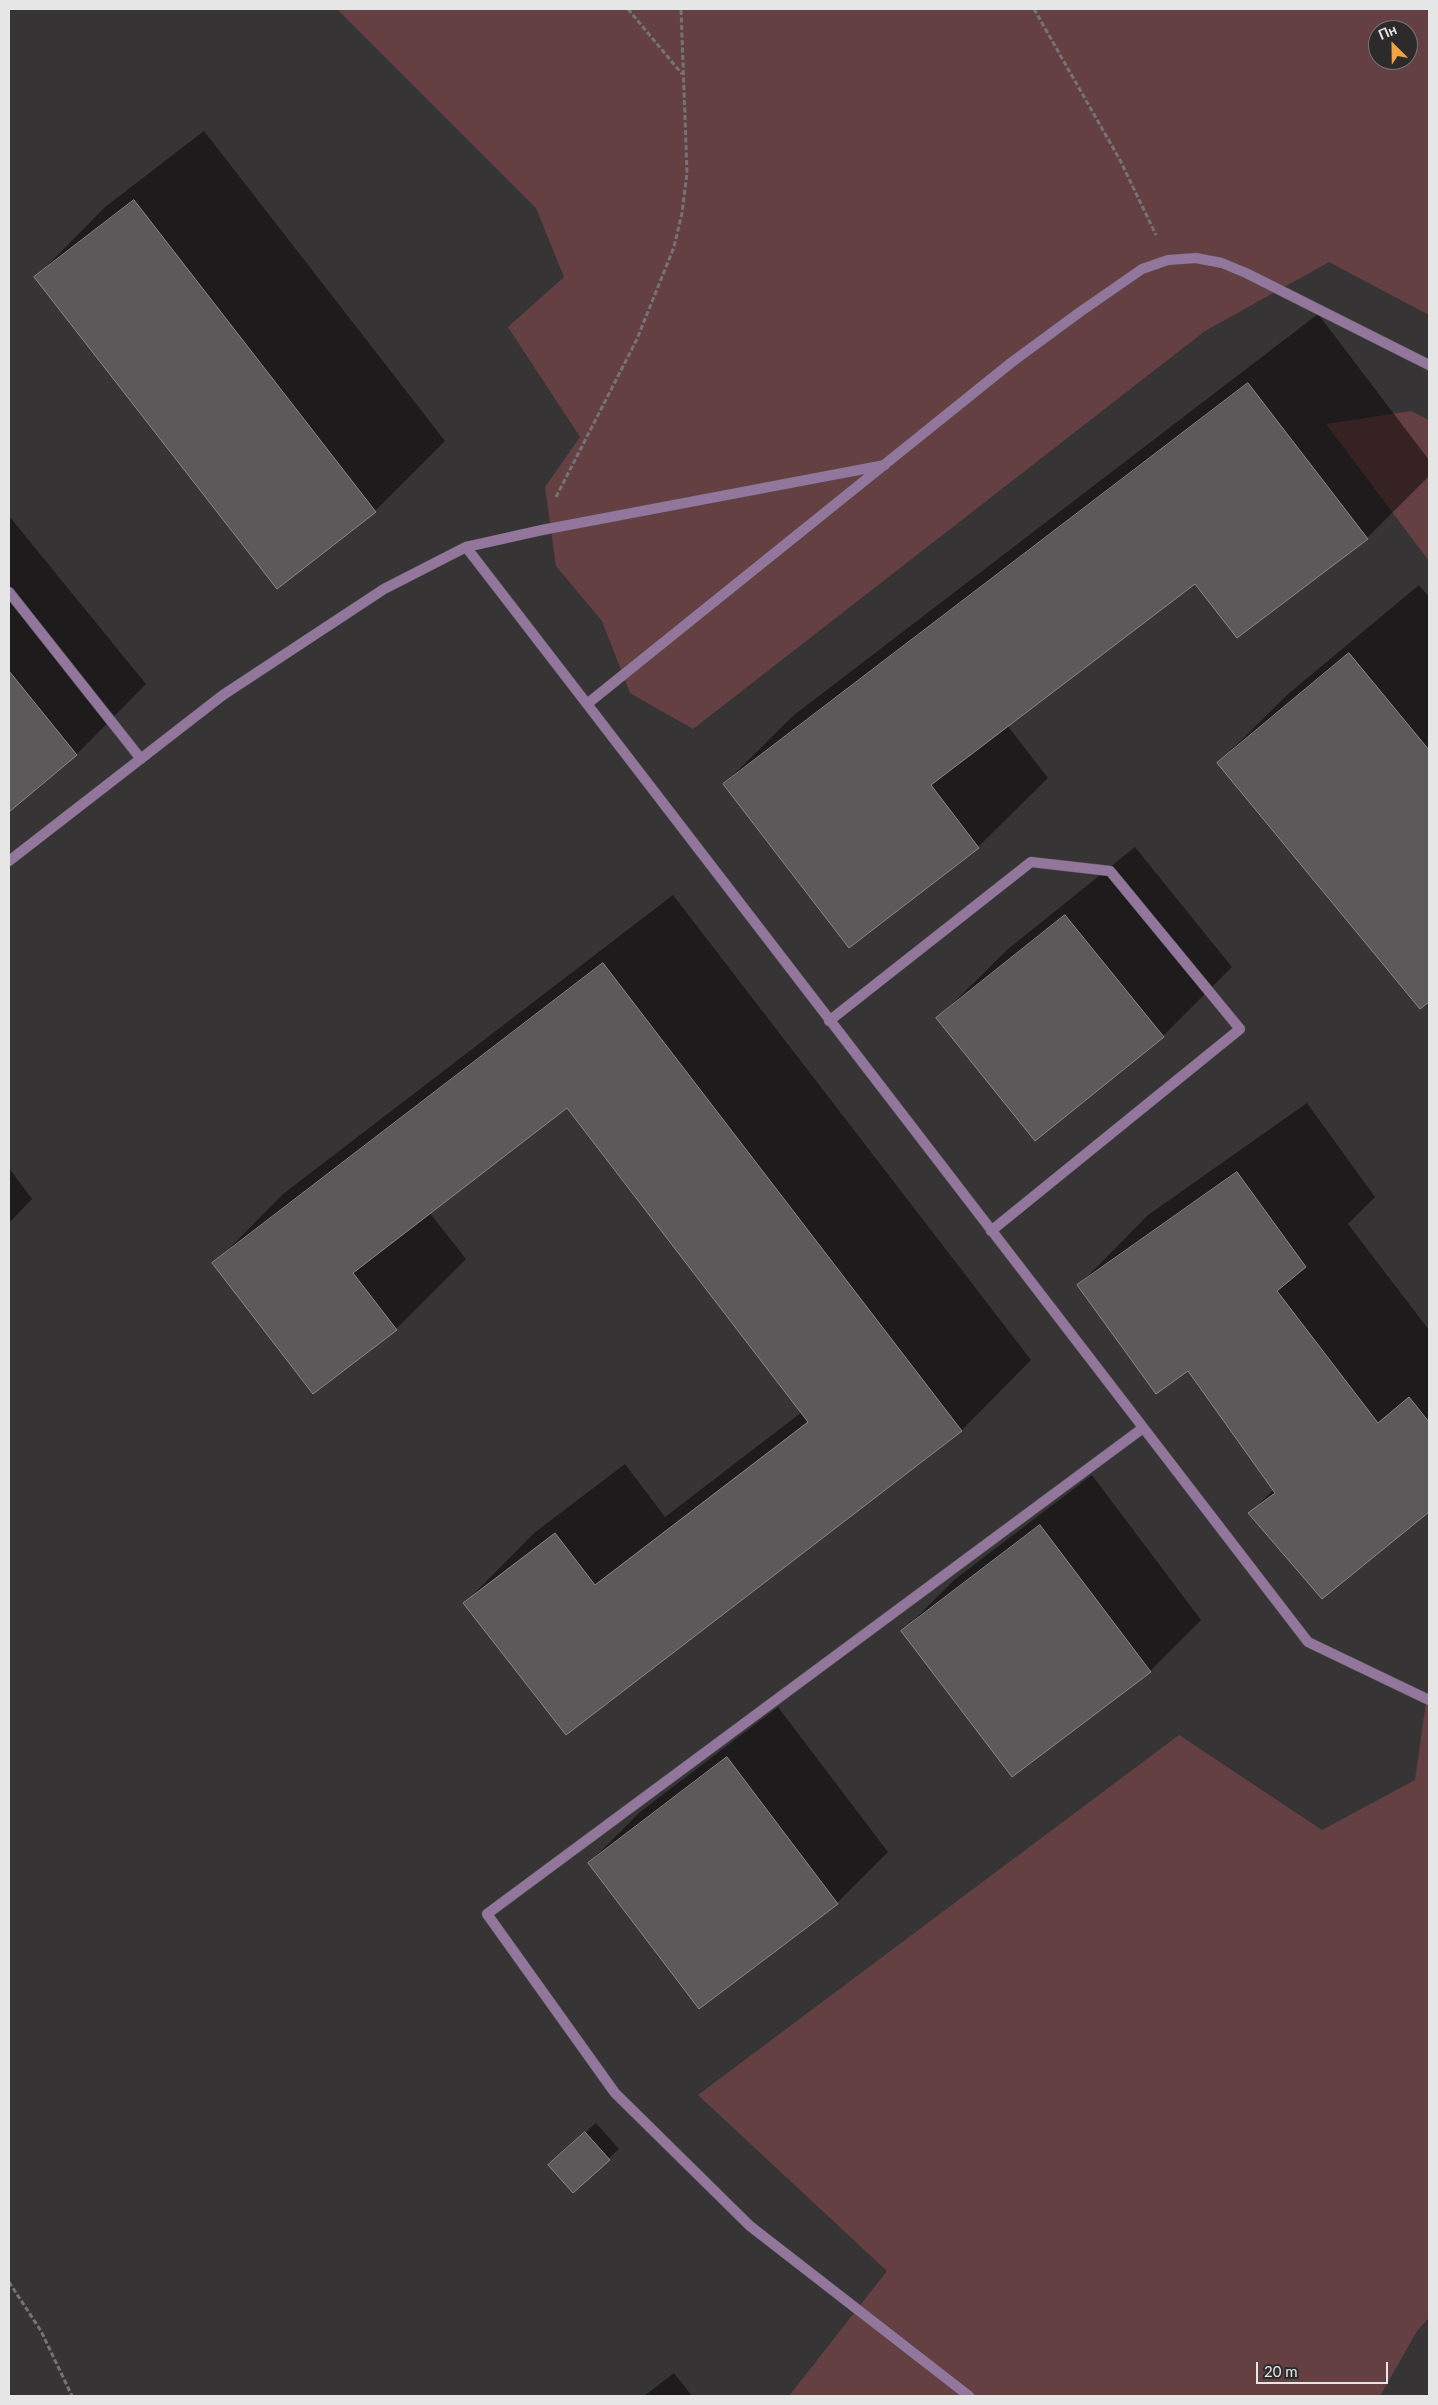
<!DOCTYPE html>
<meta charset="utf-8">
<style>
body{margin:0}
#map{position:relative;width:1438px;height:2405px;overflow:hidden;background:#373436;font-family:Lato,sans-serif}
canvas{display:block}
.frame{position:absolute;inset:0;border:10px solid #e7e6e7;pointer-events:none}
.north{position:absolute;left:1368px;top:20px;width:50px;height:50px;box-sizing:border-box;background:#2d2a2c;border:1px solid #777577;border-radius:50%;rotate:337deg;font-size:14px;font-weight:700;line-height:20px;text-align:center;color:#e7e6e7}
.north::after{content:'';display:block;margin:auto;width:18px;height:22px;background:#f2a541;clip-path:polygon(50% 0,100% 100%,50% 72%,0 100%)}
.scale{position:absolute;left:1256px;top:2362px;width:132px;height:22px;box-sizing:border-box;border:2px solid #e7e6e7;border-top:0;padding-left:6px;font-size:15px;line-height:18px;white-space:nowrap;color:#e7e6e7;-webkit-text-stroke:4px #2d2a2c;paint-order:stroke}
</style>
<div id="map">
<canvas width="1438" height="2405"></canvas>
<div class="frame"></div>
<div class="north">Пн</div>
<div class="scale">20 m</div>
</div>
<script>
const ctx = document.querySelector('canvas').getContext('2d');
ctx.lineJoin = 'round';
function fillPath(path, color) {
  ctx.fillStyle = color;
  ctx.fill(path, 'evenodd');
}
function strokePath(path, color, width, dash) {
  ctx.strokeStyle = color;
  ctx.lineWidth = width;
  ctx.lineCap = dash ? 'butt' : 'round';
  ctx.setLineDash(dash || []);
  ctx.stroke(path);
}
const green = new Path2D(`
 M337 9H1429V315L1329 262 1205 331 693 729 630 693 602 621 556 566 545 487 580 437 508 327 564 277 536 208ZM1378 30H1408V60H1378Z
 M1411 411 1429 420V561L1326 424Z
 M1429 1681V2318L1417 2331 1380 2396H789L887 2271 698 2095 1179 1735 1322 1830 1415 1780Z`);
const shadow = new Path2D(`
 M204 131 445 441 375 511 277 587 36 277 105 207Z
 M1318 314 1429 460V476L1367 538 1195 582 1007 725 1048 778 978 847 724 784 794 715Z
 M9 516 146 684 77 754 9 810Z
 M1419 585 1429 597V1000L1420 1007 1218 763 1288 694Z
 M1135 847 1232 967 1163 1036 938 1018 1008 949Z
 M673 895 1031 1360 962 1430 566 1734 465 1603 534 1533 625 1464 665 1517 802 1412 567 1106 429 1212 466 1259 396 1329 313 1392 214 1264 283 1194Z
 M1307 1103 1375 1197 1348 1224 1429 1330V1510L1322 1598 1250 1513 1274 1489 1188 1369 1079 1285 1148 1215Z
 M9 1168 32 1199 9 1223Z
 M1092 1475 1201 1620 1150 1671 1013 1775 903 1631 954 1580Z
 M778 1707 888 1852 837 1903 589 1863 640 1812Z
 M596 2123 619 2149 573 2191 560 2155Z
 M674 2373 692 2396H644Z`);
const building = new Path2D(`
 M134 200 376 512 277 589 34 277Z
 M1248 383 1368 539 1237 638 1195 584 931 785 979 848 849 948 723 784Z
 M1349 653 1429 750V1002L1420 1009 1217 763Z
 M9 671 77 755 9 812Z
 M1065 915 1164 1037 1035 1141 936 1018Z
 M603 963 962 1431 566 1735 463 1603 555 1533 595 1585 808 1422 567 1108 353 1273 397 1330 313 1394 212 1263Z
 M1237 1172 1306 1267 1277 1291 1378 1423 1409 1397 1429 1422V1512L1322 1599 1248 1513 1275 1493 1188 1371 1156 1394 1077 1285Z
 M1040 1525 1151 1672 1012 1777 901 1631Z
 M727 1757 838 1904 699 2009 588 1863Z
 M585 2132 610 2160 573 2193 548 2165Z`);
const path = new Path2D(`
 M628 9 682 74
 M1034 9 1120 160 1156 235
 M556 497 637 339 674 247 682 213 687 173 681 9
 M9 2282 41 2331 72 2396`);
const lane = new Path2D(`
 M466 547 542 530 885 465
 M9 592 141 759
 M587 704 1308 1642 1429 1700
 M9 861 223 695 384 589 466 547 587 704 1012 362 1080 312 1142 269 1168 260 1196 258 1222 263 1246 273 1429 365
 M829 1021 1031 862 1110 871 1240 1029 991 1231
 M969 2396 750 2226 615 2093 487 1914 1143 1428`);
fillPath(green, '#654043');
fillPath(shadow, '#0007');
fillPath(building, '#5c595a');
strokePath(building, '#8c8889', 1);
strokePath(lane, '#535052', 11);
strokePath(path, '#757375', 3, [5, 2.5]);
strokePath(lane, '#93769b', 10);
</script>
